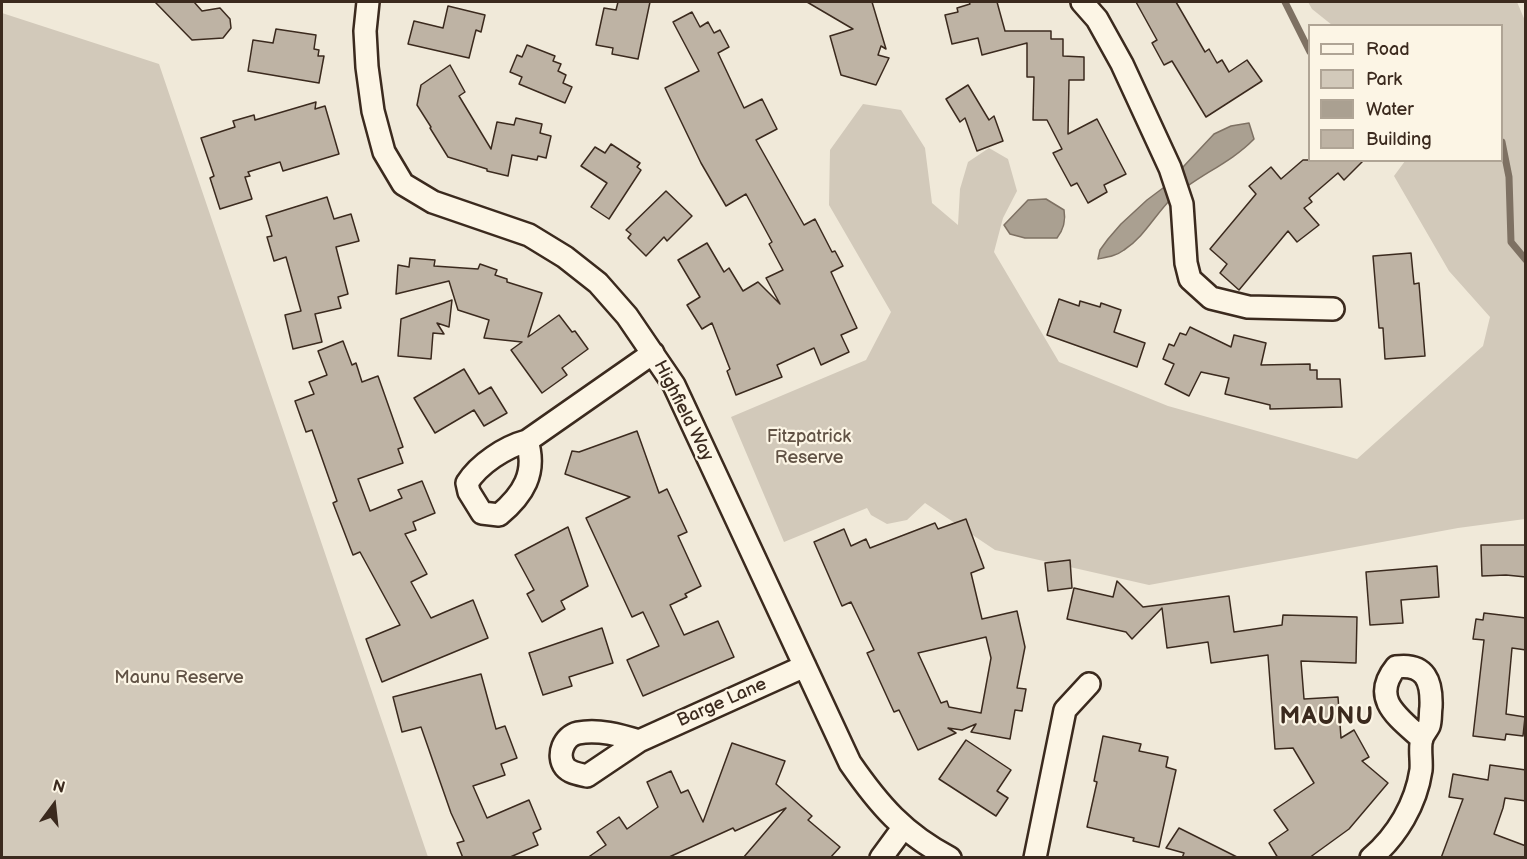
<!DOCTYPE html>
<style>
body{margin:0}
#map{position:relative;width:1527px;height:859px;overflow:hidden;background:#f0e9d9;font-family:"Balsamiq Sans",sans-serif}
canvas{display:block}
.frame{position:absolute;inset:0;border:3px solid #3b2a1e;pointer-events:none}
.legend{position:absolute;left:1308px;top:24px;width:195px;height:138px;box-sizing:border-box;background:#fcf5e5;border:2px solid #afa495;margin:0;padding:8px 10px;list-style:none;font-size:18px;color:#3b2a1e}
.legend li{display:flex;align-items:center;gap:12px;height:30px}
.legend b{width:30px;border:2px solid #afa495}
.north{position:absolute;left:24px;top:775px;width:60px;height:60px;-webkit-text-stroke:4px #fcf5e5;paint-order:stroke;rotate:15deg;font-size:16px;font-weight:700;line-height:24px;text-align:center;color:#3b2a1e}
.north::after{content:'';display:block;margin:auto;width:21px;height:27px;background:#3b2a1e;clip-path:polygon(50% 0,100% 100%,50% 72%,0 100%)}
</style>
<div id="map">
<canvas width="1527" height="859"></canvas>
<div class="frame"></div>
<ul class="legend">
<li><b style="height:8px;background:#fcf5e5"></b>Road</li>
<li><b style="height:16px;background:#d2c9ba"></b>Park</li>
<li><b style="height:16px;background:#aaa091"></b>Water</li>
<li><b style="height:16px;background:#beb3a4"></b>Building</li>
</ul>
<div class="north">N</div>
</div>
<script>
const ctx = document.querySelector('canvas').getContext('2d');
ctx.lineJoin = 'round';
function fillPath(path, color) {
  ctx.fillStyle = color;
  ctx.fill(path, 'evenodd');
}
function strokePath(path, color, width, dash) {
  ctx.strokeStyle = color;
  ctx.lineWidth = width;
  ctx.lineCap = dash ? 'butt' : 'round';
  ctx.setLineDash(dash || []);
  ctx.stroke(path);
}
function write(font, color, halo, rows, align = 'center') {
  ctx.font = font + ' "Balsamiq Sans",sans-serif';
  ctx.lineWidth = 4.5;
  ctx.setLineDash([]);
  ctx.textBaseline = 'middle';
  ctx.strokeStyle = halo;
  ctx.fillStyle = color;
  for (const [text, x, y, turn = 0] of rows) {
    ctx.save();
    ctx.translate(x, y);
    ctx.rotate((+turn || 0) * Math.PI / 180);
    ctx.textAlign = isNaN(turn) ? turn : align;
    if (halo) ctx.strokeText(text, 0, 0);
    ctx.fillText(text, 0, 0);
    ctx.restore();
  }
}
const green = new Path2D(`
 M1308 2H1517L1526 23 1525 519 1458 528 1149 585 995 550 925 503 907 520 887 524 871 515 867 508 784 542 731 417 866 360 891 312 829 205 830 150 863 104 901 110 925 148 932 203 958 225 960 189 968 162 989 148 1008 159 1017 191 1003 218 994 252 1059 362 1168 406 1357 459 1483 346 1490 317 1449 271 1394 176 1405 161 1502 160V26L1332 25 1312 9Z
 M2 13 159 64 428 857H2Z`);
const water = new Path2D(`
 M1249 123 1254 139C1230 164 1196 176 1171 199 1155 215 1144 237 1124 250 1116 256 1108 257 1098 259L1100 250 1108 239 1121 224 1147 200 1179 176 1183 167 1214 134 1231 126Z
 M1046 199 1064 210C1066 221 1064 229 1057 238H1025L1010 234 1004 225 1028 200Z`);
const stream = new Path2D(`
 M1285 2 1310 52
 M1502 142 1509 177 1511 242 1526 260`);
const building = new Path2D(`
 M155 2H194L202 11 220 8 230 19 231 28 223 38 192 40Z
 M618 2H650L638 59 612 54 613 48 596 45 604 8 616 10Z
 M807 2H872L886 49 881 46 878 55 889 58 876 85 841 75 830 36 853 29Z
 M969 2H997L1005 31H1051V39H1063V56L1084 57V80H1069L1068 134 1097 119 1126 174 1104 185 1107 192 1088 203 1077 183 1071 186 1053 153 1062 149 1047 120H1033L1034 77H1027V43L982 55 978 38 952 44 945 15 958 12 957 8 970 4Z
 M1136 2H1176L1205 52 1209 49 1217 63 1222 60 1229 72 1247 60 1262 81 1206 117 1172 61 1164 65 1152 43 1157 40Z
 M448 6 485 15 481 32 476 30 469 58 408 44 414 21 443 28Z
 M692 12 700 27 708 22 714 33 720 30 729 47 718 53 744 108 762 99 777 129 756 140 804 225 815 219 832 252 835 251 843 266 831 272 857 328 841 335 849 352 821 365 814 348 777 365 782 377 736 395 727 371 730 369 712 323 702 329 687 305 700 297 678 260 707 243 724 272 729 268 743 291 758 282 780 304 766 278 783 270 769 244 772 242 746 194 726 206 701 163 665 88 699 71 673 22Z
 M276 29 316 35 314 49 319 50 318 56H324L319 83 248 71 253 40 273 43Z
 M527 45 555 56 553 61 561 64 558 71 566 75 563 83 572 87 565 103 519 84 522 77 510 72 517 55 522 57Z
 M450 65 465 92 459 96 491 149 497 122 514 125 516 118 542 124 540 133 551 136 546 158 538 156 537 160 512 155 508 176 487 171V169L448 157 430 128 431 127 417 105 421 85Z
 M968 85 989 120 994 116 1003 141 977 151 965 118 960 122 946 99Z
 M316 102 315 109 325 106 339 154 283 171 280 162 248 172 250 176 245 177 252 199 220 209 210 178 214 176 201 138 235 127 233 121 254 115 255 120Z
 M611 144 640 163 637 167 641 170 609 219 591 207 607 183 581 166 595 147 605 153Z
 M1303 160H1364L1344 180 1338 173 1309 198 1312 202 1304 208 1319 225 1297 242 1288 231 1239 290 1220 273 1227 264 1210 249 1256 194 1249 186 1271 167 1281 179Z
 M666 191 692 216 667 241 664 237 646 256 628 238 631 234 626 230Z
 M327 197 334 219 351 214 359 241 336 247 348 294 338 297 341 308 315 314 322 342 293 349 285 315 301 311 286 257 274 261 267 237 272 236 266 216Z
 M1411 253 1414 284 1419 283 1425 356 1385 359 1383 328H1379L1373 256Z
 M410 258 435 260 434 266 478 269 480 264 497 270 495 275 507 279V282L542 293 528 337 559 315 572 332 575 331 588 349 562 368 567 375 542 393 511 350 522 342 484 338 489 320 458 310 449 281 396 294 398 265 409 267Z
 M1059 299 1079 306 1080 301 1100 307 1101 303 1121 310 1114 332 1145 343 1137 367 1047 335Z
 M452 300 449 327 437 323 444 334 433 333 431 359 398 356 401 319Z
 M1190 327 1231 347 1234 335 1266 343 1261 365 1310 364V370H1317V379H1340L1342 407 1270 409V405L1225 394 1229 378 1201 372 1189 396 1165 384 1174 364 1163 359 1169 344 1174 346 1180 333 1186 335Z
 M343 341 352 365 356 363 362 382 378 376 403 447 398 449 403 463 358 479 370 511 402 498 398 490 422 481 435 513 413 522 416 530 405 534 427 574 411 582 431 618 473 600 488 638 382 682 366 639 400 625 360 552 353 555 333 503 337 501 312 430 306 432 295 401 314 394 309 382 327 375 318 351Z
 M464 369 479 394 491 387 507 413 484 426 474 410 435 433 414 398Z
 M637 431 659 493 667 489 687 532 678 536 701 586 685 594 687 597 670 605 684 635 718 621 734 657 643 696 627 660 659 646 643 612 632 617 586 518 630 497 565 474 572 451 579 452Z
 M966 519 984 568 971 573 982 619 1017 611 1025 647 1017 688 1026 689 1022 711 1015 710 1010 739 971 732 976 724 962 730 948 728 956 733 918 750 899 710 894 712 867 653 874 650 851 602 842 606 814 542 844 529 851 546 866 539 870 548 935 523 938 529ZM986 637 991 658 981 713 949 707 947 701 941 703 918 653Z
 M568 527 588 586 561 601 565 609 542 622 527 594 534 590 515 555Z
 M1481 545H1526V577L1506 575 1482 576Z
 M1070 560 1072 588 1048 591 1045 563Z
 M1437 566 1439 597 1401 600 1403 623 1370 625 1366 572Z
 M1117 581 1143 607 1229 596 1234 632 1282 625 1283 615 1357 617 1356 663 1301 661 1304 699 1338 697 1341 738 1354 730 1369 757 1362 761 1388 783 1349 829 1309 858H1278L1269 843 1288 830 1274 810 1314 783 1293 748 1275 749 1268 655 1211 663 1208 642 1167 648 1162 608 1132 639 1126 632 1067 619 1074 588 1113 597Z
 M1484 613 1526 618V650L1512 648 1506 714 1525 717 1523 736 1506 734 1505 740 1473 736 1484 640 1473 639 1476 619 1483 620Z
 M602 628 613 663 569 677 572 686 543 695 529 653Z
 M481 674 496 729 505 726 517 758 501 764 505 775 473 786 487 818 529 800 541 829 533 833 538 845 508 858H463L457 843 464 841 451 813 421 727 402 732 393 697Z
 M1103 736 1141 744 1139 751 1168 757 1166 767 1176 770 1159 847 1133 841 1134 838 1087 827 1097 782 1094 781Z
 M966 740 1011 770 997 791 1008 798 996 816 939 779Z
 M732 743 785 761 776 784 812 816 808 820 840 847 830 858H743L786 808 735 831 733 828 667 858H587L606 845 597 832 619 817 627 829 658 807 647 782 671 771 681 793 688 790 703 822Z
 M1490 765 1526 770V801L1505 798 1503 808 1494 834 1526 846V858H1441L1463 799 1449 797 1453 774 1488 780Z
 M1179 828 1239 858H1182L1184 853 1166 848Z`);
const minor = new Path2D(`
 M368 2 365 31 367 67 373 111 384 152 403 184 433 202 529 235 565 257 598 283 627 316 674 385 850 763C879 805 904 834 950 858
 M1082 2 1097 19 1122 64 1170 168 1182 204 1186 263 1190 279 1211 298 1248 307 1333 309
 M527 441C537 473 523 495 499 515L482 513 469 492 467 483C479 464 505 447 527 441L653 353
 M639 741 587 776C579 774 570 773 565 767 556 755 564 736 578 733 598 729 620 735 639 741L805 666
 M881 858 903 828
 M1035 858 1065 710 1089 684
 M1371 858C1397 836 1416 804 1421 770 1422 760 1419 747 1422 738 1424 733 1427 730 1429 726 1431 720 1430 713 1431 707 1432 682 1426 663 1396 667 1370 699 1398 717 1422 739`);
const streetNames = [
 ["Highfield Way",683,411,63],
 ["Barge Lane",722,703,-24]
];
const parkNames = [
 ["Fitzpatrick",809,437],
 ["Reserve",809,458],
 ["Maunu Reserve",179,678]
];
const districtNames = [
 ["MAUNU",1327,718]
];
fillPath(green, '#d2c9ba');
fillPath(water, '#aaa091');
strokePath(water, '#7e7163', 1.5);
strokePath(stream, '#7e7163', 7);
fillPath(building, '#beb3a4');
strokePath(building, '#3b2a1e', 1.5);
strokePath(minor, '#3b2a1e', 26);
strokePath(minor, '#fcf5e5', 21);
write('18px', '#3b2a1e', '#fcf5e5', streetNames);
write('18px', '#615245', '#fcf5e5', parkNames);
ctx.letterSpacing = '1.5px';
write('bold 24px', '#3b2a1e', '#fcf5e5', districtNames);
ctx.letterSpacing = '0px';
</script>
